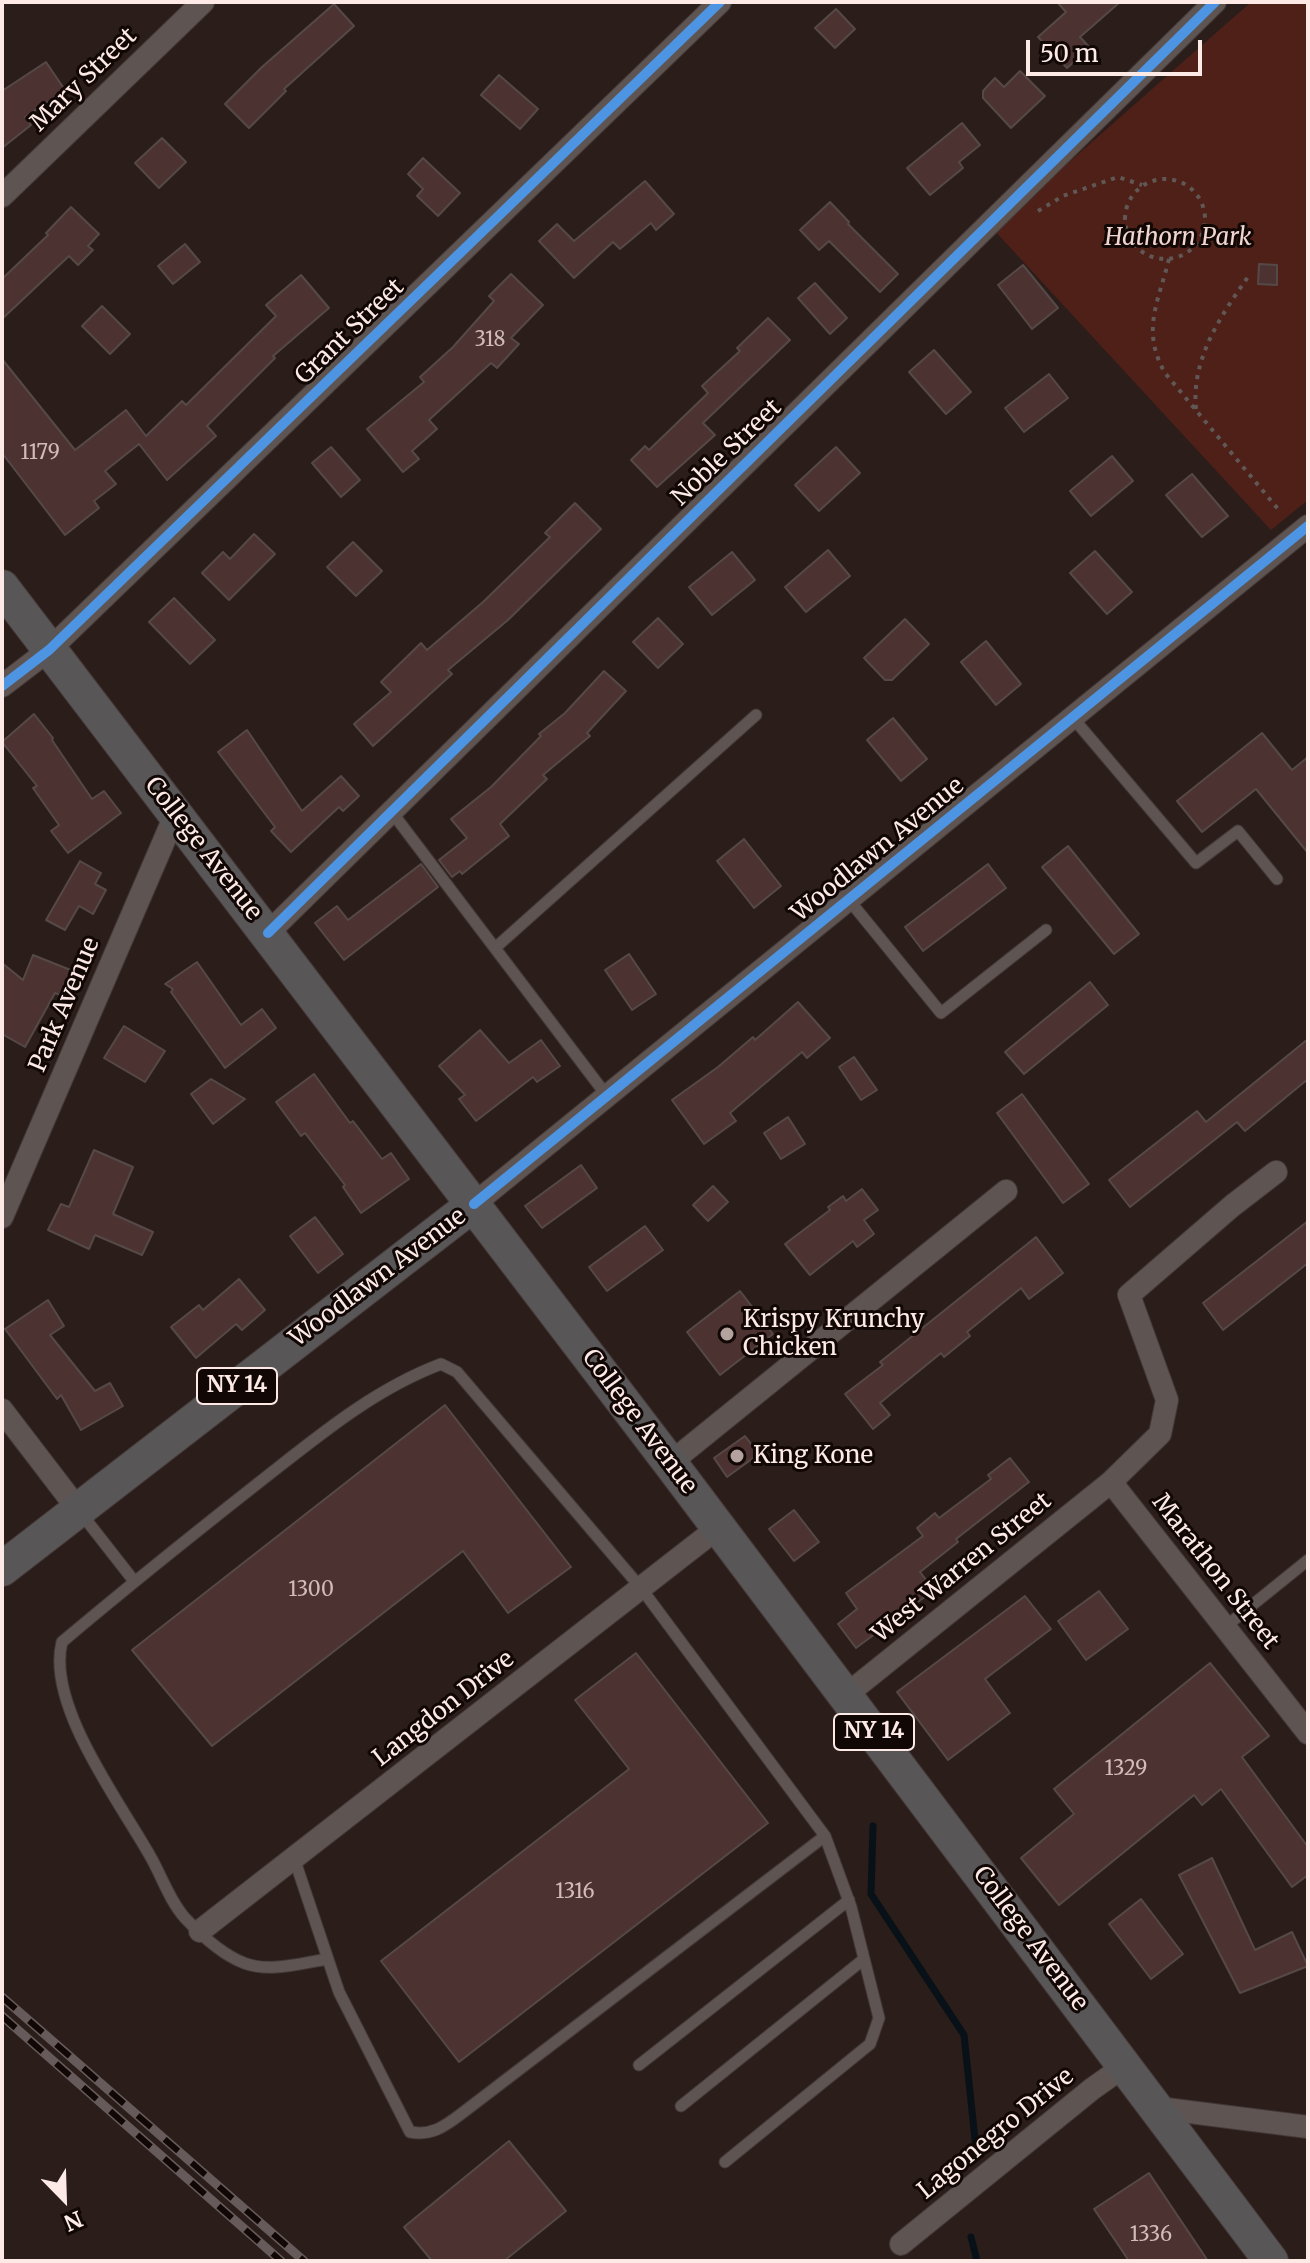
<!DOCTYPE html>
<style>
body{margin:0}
#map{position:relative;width:1310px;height:2263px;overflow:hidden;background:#2b1d1a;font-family:Merriweather,serif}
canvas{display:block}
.frame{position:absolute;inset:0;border:4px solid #fdeae7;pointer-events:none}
.north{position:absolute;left:24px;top:2159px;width:80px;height:80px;-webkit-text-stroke:6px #110705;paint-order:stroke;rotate:157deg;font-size:22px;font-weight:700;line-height:32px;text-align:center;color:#fdeae7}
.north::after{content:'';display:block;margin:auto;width:28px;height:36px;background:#fdeae7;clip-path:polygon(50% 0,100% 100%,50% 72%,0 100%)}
.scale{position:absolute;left:1026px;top:40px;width:176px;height:36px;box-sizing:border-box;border:4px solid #fdeae7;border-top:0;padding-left:10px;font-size:24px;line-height:28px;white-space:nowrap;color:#fdeae7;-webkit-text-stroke:6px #110705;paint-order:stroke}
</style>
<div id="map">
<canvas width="1310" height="2263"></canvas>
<div class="frame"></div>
<div class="north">N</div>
<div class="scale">50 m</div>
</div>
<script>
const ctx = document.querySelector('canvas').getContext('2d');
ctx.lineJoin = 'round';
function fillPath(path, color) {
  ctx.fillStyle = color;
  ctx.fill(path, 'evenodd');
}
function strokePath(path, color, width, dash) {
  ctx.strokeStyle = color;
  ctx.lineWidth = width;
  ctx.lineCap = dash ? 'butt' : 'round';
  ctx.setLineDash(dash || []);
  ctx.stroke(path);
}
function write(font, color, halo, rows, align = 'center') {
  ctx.font = font + ' Merriweather,serif';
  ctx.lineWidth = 6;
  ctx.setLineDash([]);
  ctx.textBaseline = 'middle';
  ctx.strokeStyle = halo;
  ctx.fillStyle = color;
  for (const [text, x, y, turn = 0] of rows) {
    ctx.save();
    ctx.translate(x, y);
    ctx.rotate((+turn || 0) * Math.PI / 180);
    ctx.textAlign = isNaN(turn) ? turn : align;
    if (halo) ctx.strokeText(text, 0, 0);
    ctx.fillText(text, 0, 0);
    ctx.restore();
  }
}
const green = new Path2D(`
 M1251 2H1308V500L1271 530 993 229Z`);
const stream = new Path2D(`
 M873 1826 871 1894 964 2035 976 2149
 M971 2237 977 2261`);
const building = new Path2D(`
 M1057 2H1120L1080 37 1090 48 1067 68 1038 37 1066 12Z
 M334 4 354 26 284 89 286 91 249 128 225 104 262 67Z
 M836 9 855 29 835 48 815 28Z
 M46 62 65 90 25 117 31 125 2 148V91Z
 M1020 71 1045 96 1011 128 983 98V91L995 78 1004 87Z
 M499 75 538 109 520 129 481 95Z
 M962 123 980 145 959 162 963 168 930 195 907 168Z
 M162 138 186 162 159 188 135 163Z
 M423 158 460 193 438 216 417 196 423 189 408 174Z
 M645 181 674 214 656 230 651 223 620 249 613 242 574 278 539 241 557 224 574 241Z
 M830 202 849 222 848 224 898 274 880 292 829 241 819 250 800 230Z
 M71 207 99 234 88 246 93 250 78 265 69 256 2 319V279L48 235 46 233Z
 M185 244 200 262 173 284 158 266Z
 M1259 264 1277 265V285L1258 284Z
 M1023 265 1058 308 1032 329 998 285Z
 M511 274 543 305 511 338 519 344 497 368 491 363 429 420 437 429 412 451 419 459 403 472 367 429 424 382 420 377 453 347 494 301 489 296Z
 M301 275 329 308 273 356 275 358 207 426 216 436 167 480 139 444 105 471 116 484 94 501 99 508 65 535 2 453V359L75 450 126 410 146 436 182 401 186 405 276 316 266 305Z
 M815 283 847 318 830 334 798 298Z
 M102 306 130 334 110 354 82 326Z
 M768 318 790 340 703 423 715 435 657 487 631 460 645 446 649 450 708 393 702 386 740 351 737 348Z
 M934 350 971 392 946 414 909 372Z
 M1049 374 1068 398 1024 432 1005 408Z
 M331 447 360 480 341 497 312 463Z
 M836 447 860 473 819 511 795 485Z
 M1112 456 1133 481 1091 516 1070 491Z
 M1192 474 1228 516 1202 537 1166 495Z
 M575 503 601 529 508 620 448 670 452 674 373 746 354 724 391 692 381 682 421 643 427 650 483 602 550 537 545 533Z
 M254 534 275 554 229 600 202 573 223 552 230 559Z
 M353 542 382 571 356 596 327 567Z
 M828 550 850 576 806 612 785 587Z
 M1095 551 1132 592 1107 614 1070 573Z
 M732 552 755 580 712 615 689 587Z
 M174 598 215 640 190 664 149 622Z
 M658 618 683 644 658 668 633 642Z
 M905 619 929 644 892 680H885L864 658Z
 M986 641 1021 684 996 705 961 662Z
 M604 671 626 691 587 733 590 736 543 775 547 779 500 824 509 836 462 874 460 871 452 877 439 860 467 838 451 819 491 787 541 736 539 734 565 713Z
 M34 714 53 738 52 740 92 799 104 791 121 813 68 853 51 831 59 825 33 788 37 786 2 742Z
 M893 718 927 759 901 781 867 740Z
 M247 730 302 811 341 776 359 796 343 811 339 807 291 852 271 831 275 827 218 752Z
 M1262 733 1292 770 1308 757V853L1256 789 1202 832 1177 801Z
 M744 839 781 886 754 908 717 861Z
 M1068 846 1139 934 1114 954 1042 867Z
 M80 861 101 873 95 884 106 890 93 914 79 906 65 930 46 920Z
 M421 864 438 887 344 960 315 923 337 906 348 920Z
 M988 864 1006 888 923 951 905 927Z
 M629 954 656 994 632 1010 605 970Z
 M33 955 73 971 63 996 55 993 25 1047 2 1034V963L23 980Z
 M197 962 241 1025 262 1009 276 1028 225 1068 171 992 173 989 165 984Z
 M1090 982 1108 1005 1024 1074 1005 1052Z
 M798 1002 830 1038 807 1058 802 1052 730 1113 736 1121 704 1144 672 1100 718 1067 753 1037 755 1040Z
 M124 1026 165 1051 145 1082 104 1058Z
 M480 1030 509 1063 541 1040 560 1066 537 1082 533 1077 476 1121 459 1099 465 1095 439 1066Z
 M1308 1039V1079L1245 1131 1237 1122 1130 1207 1109 1180 1197 1111 1206 1122Z
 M854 1057 877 1090 861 1100 839 1067Z
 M314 1074 350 1123 353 1121 382 1159 391 1153 409 1179 361 1213 343 1187 345 1185 305 1133 301 1136 276 1102Z
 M211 1079 245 1099 213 1124 191 1094Z
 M1022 1094 1089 1184 1063 1203 997 1113Z
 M788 1117 805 1144 781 1159 764 1133Z
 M94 1150 133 1167 113 1214 153 1232 142 1255 95 1235 89 1249 48 1230 61 1204 69 1207Z
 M581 1165 597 1188 542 1228 525 1206Z
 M713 1186 728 1202 708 1221 693 1205Z
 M862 1189 878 1210 864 1220 874 1234 857 1247 853 1241 810 1275 785 1244 830 1210 828 1207 843 1196 846 1201Z
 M315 1217 343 1254 318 1273 290 1236Z
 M1308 1221V1263L1223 1330 1203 1303Z
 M645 1226 663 1250 607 1291 589 1267Z
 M1036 1237 1063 1273 1029 1299 1021 1288 967 1332 970 1336 944 1357 941 1353 880 1403 890 1415 873 1429 845 1394 883 1365 880 1362Z
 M239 1279 265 1310 242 1330 236 1324 196 1358 171 1327 199 1305 203 1310Z
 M740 1291 773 1334 720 1375 687 1332Z
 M48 1300 64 1326 50 1335 95 1391 110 1383 123 1406 81 1430 61 1395 57 1399 5 1329Z
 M445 1405 571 1567 508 1613 463 1551 212 1746 132 1650Z
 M745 1436 759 1454 727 1477 714 1458Z
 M1010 1458 1029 1482 956 1539 958 1542 920 1572 934 1590 856 1648 838 1624 857 1609 846 1593 923 1536 917 1528 935 1513 939 1518 991 1479 988 1475Z
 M794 1510 819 1542 794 1561 769 1529Z
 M1099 1591 1128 1629 1086 1660 1058 1621Z
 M1025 1596 1051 1629 985 1679 1010 1713 948 1760 897 1692Z
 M636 1653 768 1823 459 2062 381 1961 629 1769 575 1700Z
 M1210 1663 1269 1736 1242 1757 1308 1847V1875L1292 1887 1221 1789 1202 1805 1194 1795 1059 1905 1021 1858 1074 1814 1054 1789Z
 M1212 1858 1255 1950 1292 1932 1308 1966 1240 1993 1179 1875Z
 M1141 1899 1183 1954 1151 1979 1109 1924Z
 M509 2141 566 2211 504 2261H432L404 2227Z
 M1149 2173 1208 2261H1129L1094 2209Z`);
const path = new Path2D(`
 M1125 219a40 40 0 1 1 80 0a40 40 0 1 1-80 0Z
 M1038 211 1063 196 1118 177 1142 185
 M1169 259C1158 303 1141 331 1165 373L1278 509
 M1196 409C1191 358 1222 314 1250 274`);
const lane = new Path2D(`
 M1073 718 1196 863 1238 831 1277 879
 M391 811 607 1096
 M849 900 941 1013 1046 930
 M495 948 756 715
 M80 1512 134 1581
 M1225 1627 1308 1560
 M294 1858 339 1992 410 2132C431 2136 444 2127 461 2114L825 1836
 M328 1959C301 1963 270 1973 244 1963 223 1955 200 1934 185 1918 169 1900 161 1874 149 1854 119 1801 46 1704 62 1642 126 1588 191 1536 257 1484 316 1438 372 1390 441 1364L457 1372 641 1588 825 1836 851 1907 879 2018 870 2044 725 2162
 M639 2065 849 1900
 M681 2106 864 1959`);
const street = new Path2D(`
 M2 196 203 2
 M2 686 49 650 720 2
 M268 933 1215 2
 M474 1204 1308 526
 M2 1217 176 813
 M2 1410 77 1508
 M670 1463 1006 1191
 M1111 1482 1308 1733
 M846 1695 1111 1482 1160 1434 1167 1400 1129 1295 1232 1206 1276 1172
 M200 1931 719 1527
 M1158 2108 1308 2127
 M901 2244 1092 2089 1126 2065`);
const primary = new Path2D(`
 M2 587 670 1463 1271 2261
 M2 1569 474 1204`);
const rail = new Path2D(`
 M2 1997 304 2261
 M2 2016 281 2261`);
const cycleway = new Path2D(`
 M2 686 49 650 720 2
 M268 933 1215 2
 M474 1204 1308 526`);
const markers = [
 [727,1334,8,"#b4a29f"],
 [737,1456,8,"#b4a29f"]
];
const numberNames = [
 ["318",490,340],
 ["1179",40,453],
 ["1300",311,1590],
 ["1329",1126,1769],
 ["1316",575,1892],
 ["1336",1151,2235]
];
const shields = [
 [237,1386,80],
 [874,1732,80]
];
const shieldNames = [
 ["NY 14",237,1386],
 ["NY 14",874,1732]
];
const streetNames = [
 ["Mary Street",84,80,-44],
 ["Grant Street",350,332,-44],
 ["Noble Street",727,453,-44],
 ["College Avenue",203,849,52],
 ["Woodlawn Avenue",878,850,-39],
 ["Park Avenue",65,1005,-67],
 ["Woodlawn Avenue",378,1278,-37],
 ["College Avenue",639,1422,53],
 ["West Warren Street",962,1568,-39],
 ["Marathon Street",1215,1572,52],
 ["Langdon Drive",444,1709,-38],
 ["College Avenue",1030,1939,53],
 ["Lagonegro Drive",996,2134,-39]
];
const parkNames = [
 ["Hathorn Park",1178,238]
];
const poiNames = [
 ["Krispy Krunchy",743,1320],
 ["Chicken",743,1348],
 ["King Kone",753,1456]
];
fillPath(green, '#4e2018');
strokePath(stream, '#081118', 7);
fillPath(building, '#4c3331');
strokePath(building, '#554947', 2);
strokePath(lane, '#443938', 13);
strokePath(street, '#443938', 24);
strokePath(primary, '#443938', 36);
strokePath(path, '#615856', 4, [4, 6]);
strokePath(lane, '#5e5452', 11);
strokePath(street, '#5e5452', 22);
strokePath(primary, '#595658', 34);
strokePath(rail, '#665b5a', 9);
strokePath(rail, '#110705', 6, [18]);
strokePath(cycleway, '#4d94e3', 10);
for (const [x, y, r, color] of markers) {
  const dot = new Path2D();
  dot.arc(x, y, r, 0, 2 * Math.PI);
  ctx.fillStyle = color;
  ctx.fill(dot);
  strokePath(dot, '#110705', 3);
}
write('20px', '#d1bcba', null, numberNames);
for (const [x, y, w] of shields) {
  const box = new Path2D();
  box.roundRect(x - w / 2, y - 18, w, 36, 6);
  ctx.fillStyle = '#110705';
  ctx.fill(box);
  strokePath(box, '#fdeae7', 2);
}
write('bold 22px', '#fdeae7', null, shieldNames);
write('24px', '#fdeae7', '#110705', streetNames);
write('italic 24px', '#f0d5d0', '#110705', parkNames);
write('24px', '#fdeae7', '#110705', poiNames, 'left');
</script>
